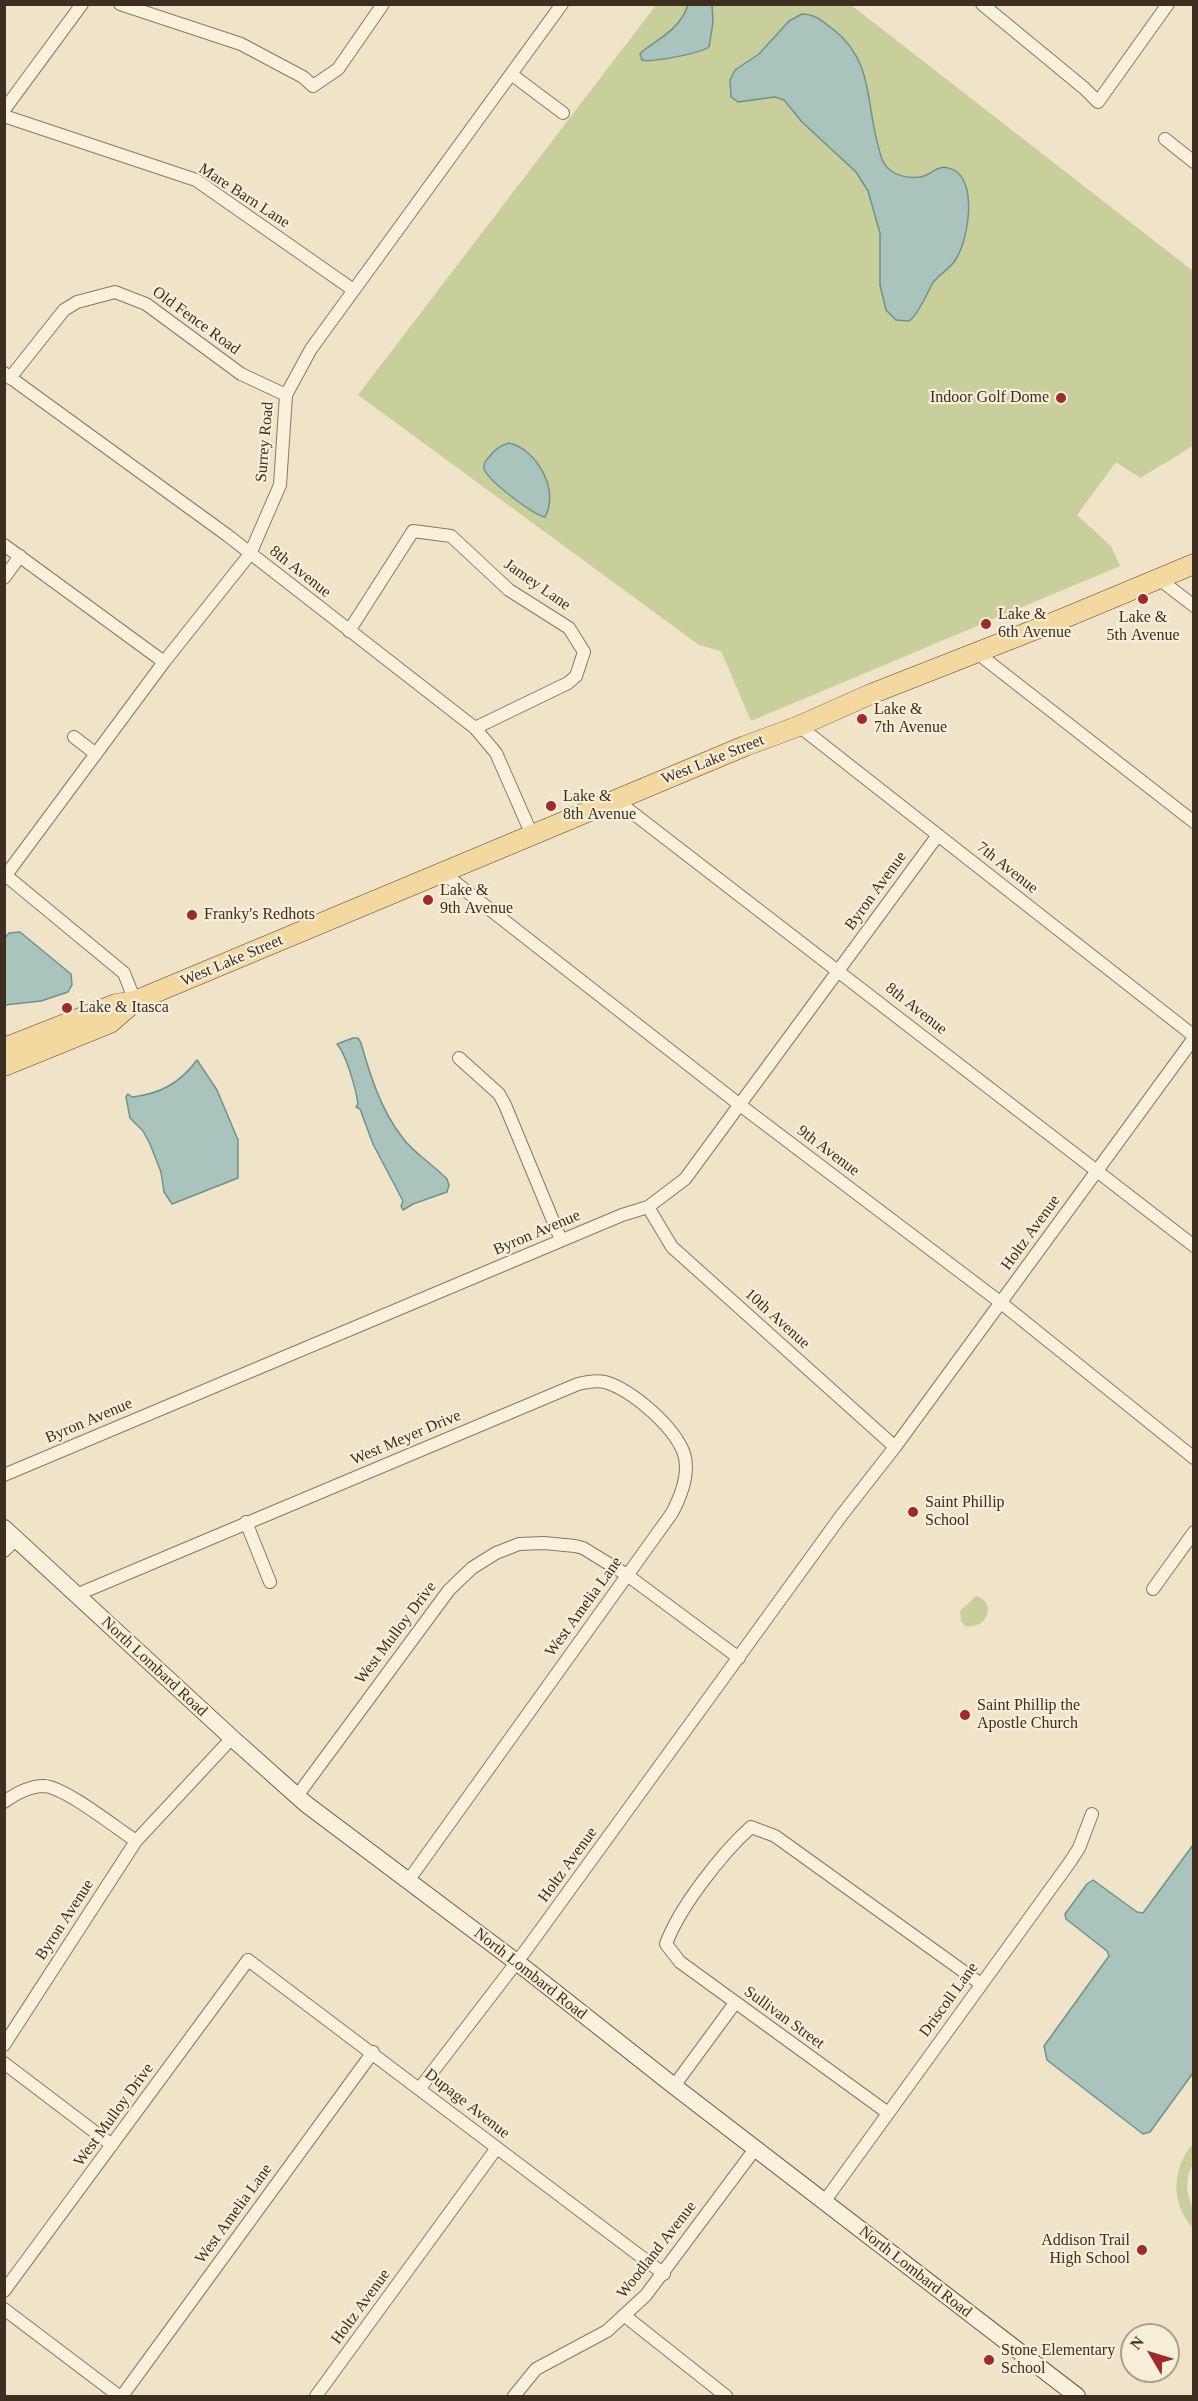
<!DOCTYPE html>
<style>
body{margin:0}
#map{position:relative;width:1198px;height:2401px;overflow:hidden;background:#f0e4c8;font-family:"Times New Roman",serif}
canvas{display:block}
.frame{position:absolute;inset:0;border:6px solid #3d2e20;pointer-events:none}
.north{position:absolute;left:1120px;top:2323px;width:60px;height:60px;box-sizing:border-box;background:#f7eed8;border:2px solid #ada18e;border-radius:50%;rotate:308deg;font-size:16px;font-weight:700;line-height:24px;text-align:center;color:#3d2e20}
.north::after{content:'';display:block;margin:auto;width:21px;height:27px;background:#9e2a2b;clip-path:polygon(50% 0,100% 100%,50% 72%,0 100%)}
</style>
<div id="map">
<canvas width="1198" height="2401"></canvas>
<div class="frame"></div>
<div class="north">N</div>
</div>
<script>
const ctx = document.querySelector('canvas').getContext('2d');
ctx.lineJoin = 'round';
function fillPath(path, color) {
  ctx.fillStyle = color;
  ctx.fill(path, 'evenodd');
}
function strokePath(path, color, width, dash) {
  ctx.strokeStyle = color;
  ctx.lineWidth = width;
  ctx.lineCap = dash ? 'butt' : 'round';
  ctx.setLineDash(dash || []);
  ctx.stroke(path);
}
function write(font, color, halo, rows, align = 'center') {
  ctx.font = font + ' "Times New Roman",serif';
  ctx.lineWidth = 4.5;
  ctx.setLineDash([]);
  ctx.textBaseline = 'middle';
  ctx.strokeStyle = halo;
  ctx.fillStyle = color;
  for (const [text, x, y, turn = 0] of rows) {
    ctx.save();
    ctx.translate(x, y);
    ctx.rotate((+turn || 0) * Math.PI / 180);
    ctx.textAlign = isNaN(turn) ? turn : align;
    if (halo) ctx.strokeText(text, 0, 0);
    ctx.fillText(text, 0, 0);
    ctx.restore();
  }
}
const green = new Path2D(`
 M656 5H851L1193 271V446L1140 478 1116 462 1077 515 1111 546 1120 566 751 721 721 651 699 645 358 395Z
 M976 1596C997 1602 988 1630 965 1626L961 1621 960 1611Z
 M1193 2144V2163L1188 2176 1187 2190 1193 2210V2228C1171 2204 1171 2169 1193 2144Z`);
const water = new Path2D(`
 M688 5H712L713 23 709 47C701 53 651 63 642 60L640 54 644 50C662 37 681 27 688 5Z
 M802 14C816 14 823 22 834 30 872 60 866 99 877 141 879 148 880 157 884 163 891 176 911 180 924 176 930 174 935 169 940 168 945 166 953 169 957 172 977 188 968 244 954 262 950 268 934 279 932 284 927 294 918 315 909 321L896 320 886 310 880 285V233L868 191 856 172 802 122 784 100 775 97 738 102 731 97 730 80 735 70 759 54 789 21Z
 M509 443C537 449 560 491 545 517 534 515 486 480 484 468 483 464 487 459 490 456 495 449 501 445 509 443Z
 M20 932 71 974 72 985 68 992 41 1001 5 1005V938L9 933Z
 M353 1038H358L361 1043C370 1075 381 1110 402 1137 414 1154 433 1164 447 1179L449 1185 447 1192 413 1204 403 1210 401 1206 403 1201 373 1144 360 1109 356 1107 358 1104C356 1089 346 1054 337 1044Z
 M197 1060 217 1090 238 1140V1178L172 1204 164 1192 161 1172 150 1144 143 1131 130 1118 126 1097 128 1094 132 1097C160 1094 180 1083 197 1060Z
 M1193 1845V2073L1150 2132 1143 2134 1047 2060 1044 2046 1109 1956 1107 1951 1066 1919 1065 1914 1087 1884 1093 1880 1137 1912 1143 1913Z`);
const street = new Path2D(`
 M120 4 241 44 303 77 313 86 338 69 383 4
 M982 4 1084 88 1098 102 1168 4
 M511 74 563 113
 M4 110 82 4
 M4 116 196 180 352 289
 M1165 139 1194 162
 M4 373 227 535 475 728 496 753 532 835
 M10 378 64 310 77 302 115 292 146 304 241 374 286 395
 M4 545 164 662
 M4 578 20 556
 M1159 579 1194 606
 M349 631 413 531 451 536 509 590 569 628 584 652 576 676 568 683 475 728
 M976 652 1194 822
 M799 726 1194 1036
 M74 737 96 754
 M616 800 1194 1246
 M442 872 740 1105 1000 1302 1194 1458
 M4 874 124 973 135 1001
 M6 875 164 662 250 554 280 485 286 395 311 349 562 4
 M459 1058 499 1094 505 1105 561 1240
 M648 1207 672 1247 895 1447
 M4 1475 622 1215 648 1207 685 1179 938 835
 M246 1522 270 1582
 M4 1551 17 1538
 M1153 1589 1194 1532
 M76 1595 578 1384C586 1382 596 1380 605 1382 632 1390 672 1425 683 1451 691 1471 681 1496 672 1513L408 1881
 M297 1796 449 1590 472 1568 496 1553 519 1544 544 1543 575 1546 583 1548 627 1575 739 1658
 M4 1802C15 1794 30 1786 44 1786 65 1787 116 1828 136 1841
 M4 2045 136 1841 232 1738
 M4 2063 112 2145
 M674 2086 735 2003
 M420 2088 526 1950 841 1516 895 1447 1194 1038
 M888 2113 680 1962 666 1944C679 1908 722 1853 751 1827L775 1836 981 1984
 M824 2202 1070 1862 1079 1848 1092 1814
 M4 2291 248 1960 664 2274
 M4 2309 119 2396
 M625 2316 726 2396
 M122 2396 373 2052
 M316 2396 496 2149
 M514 2396 536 2369 607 2331 646 2295 755 2149`);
const secondary = new Path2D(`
 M4 1528 232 1738 306 1804 527 1970 674 2086 1077 2396`);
const primary = new Path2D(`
 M4 1048 116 1004 135 1001 745 746 799 726 871 694 1062 619 1194 564
 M4 1066 110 1023 133 1003`);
const markers = [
 [1061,398,6,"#9e2a2b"],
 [1143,599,6,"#9e2a2b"],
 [986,624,6,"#9e2a2b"],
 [862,719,6,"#9e2a2b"],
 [551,806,6,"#9e2a2b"],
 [428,900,6,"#9e2a2b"],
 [192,915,6,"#9e2a2b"],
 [67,1008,6,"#9e2a2b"],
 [913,1512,6,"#9e2a2b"],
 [965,1715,6,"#9e2a2b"],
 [1142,2250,6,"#9e2a2b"],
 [989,2360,6,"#9e2a2b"]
];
const streetNames = [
 ["Mare Barn Lane",244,196,33],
 ["Old Fence Road",196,321,36],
 ["Surrey Road",265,442,-85],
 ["8th Avenue",300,572,38],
 ["Jamey Lane",537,585,35],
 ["West Lake Street",713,760,-22],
 ["7th Avenue",1007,868,38],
 ["Byron Avenue",876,891,-54],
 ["West Lake Street",232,961,-23],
 ["8th Avenue",916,1009,38],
 ["9th Avenue",828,1151,37],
 ["Byron Avenue",537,1233,-23],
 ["Holtz Avenue",1031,1233,-54],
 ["10th Avenue",777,1319,42],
 ["Byron Avenue",89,1421,-23],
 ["West Meyer Drive",406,1438,-23],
 ["West Amelia Lane",584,1607,-54],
 ["West Mulloy Drive",396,1633,-53],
 ["North Lombard Road",154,1667,43],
 ["Holtz Avenue",568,1865,-54],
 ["Byron Avenue",65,1920,-57],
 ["North Lombard Road",530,1974,38],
 ["Driscoll Lane",949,2000,-54],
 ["Sullivan Street",784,2018,36],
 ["Dupage Avenue",467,2104,38],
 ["West Mulloy Drive",114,2115,-54],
 ["West Amelia Lane",234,2214,-54],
 ["Woodland Avenue",657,2250,-52],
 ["North Lombard Road",915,2272,38],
 ["Holtz Avenue",361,2307,-54]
];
const poiNames = [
 ["Indoor Golf Dome",1049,398,"right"],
 ["Lake &",998,615],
 ["6th Avenue",998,633],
 ["Lake &",1143,618,"center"],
 ["5th Avenue",1143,636,"center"],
 ["Lake &",874,710],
 ["7th Avenue",874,728],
 ["Lake &",563,797],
 ["8th Avenue",563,815],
 ["Lake &",440,891],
 ["9th Avenue",440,909],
 ["Franky's Redhots",204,915],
 ["Lake & Itasca",79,1008],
 ["Saint Phillip",925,1503],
 ["School",925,1521],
 ["Saint Phillip the",977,1706],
 ["Apostle Church",977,1724],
 ["Addison Trail",1130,2241,"right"],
 ["High School",1130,2259,"right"],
 ["Stone Elementary",1001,2351],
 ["School",1001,2369]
];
fillPath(green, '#c9cf9b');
fillPath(water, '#a9c4bc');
strokePath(water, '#6f938a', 1.5);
strokePath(street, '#8d765c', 14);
strokePath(secondary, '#6f573f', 18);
strokePath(primary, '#5b4430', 21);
strokePath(street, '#faf1dc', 12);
strokePath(secondary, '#faf1dc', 16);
strokePath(primary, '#f3d9a0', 20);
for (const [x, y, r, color] of markers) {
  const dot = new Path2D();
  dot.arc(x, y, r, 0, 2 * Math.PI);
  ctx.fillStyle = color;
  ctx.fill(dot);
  strokePath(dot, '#f7eed8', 2);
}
write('16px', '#3d2e20', '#f7eed8', streetNames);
write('16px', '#3d2e20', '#f7eed8', poiNames, 'left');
</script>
